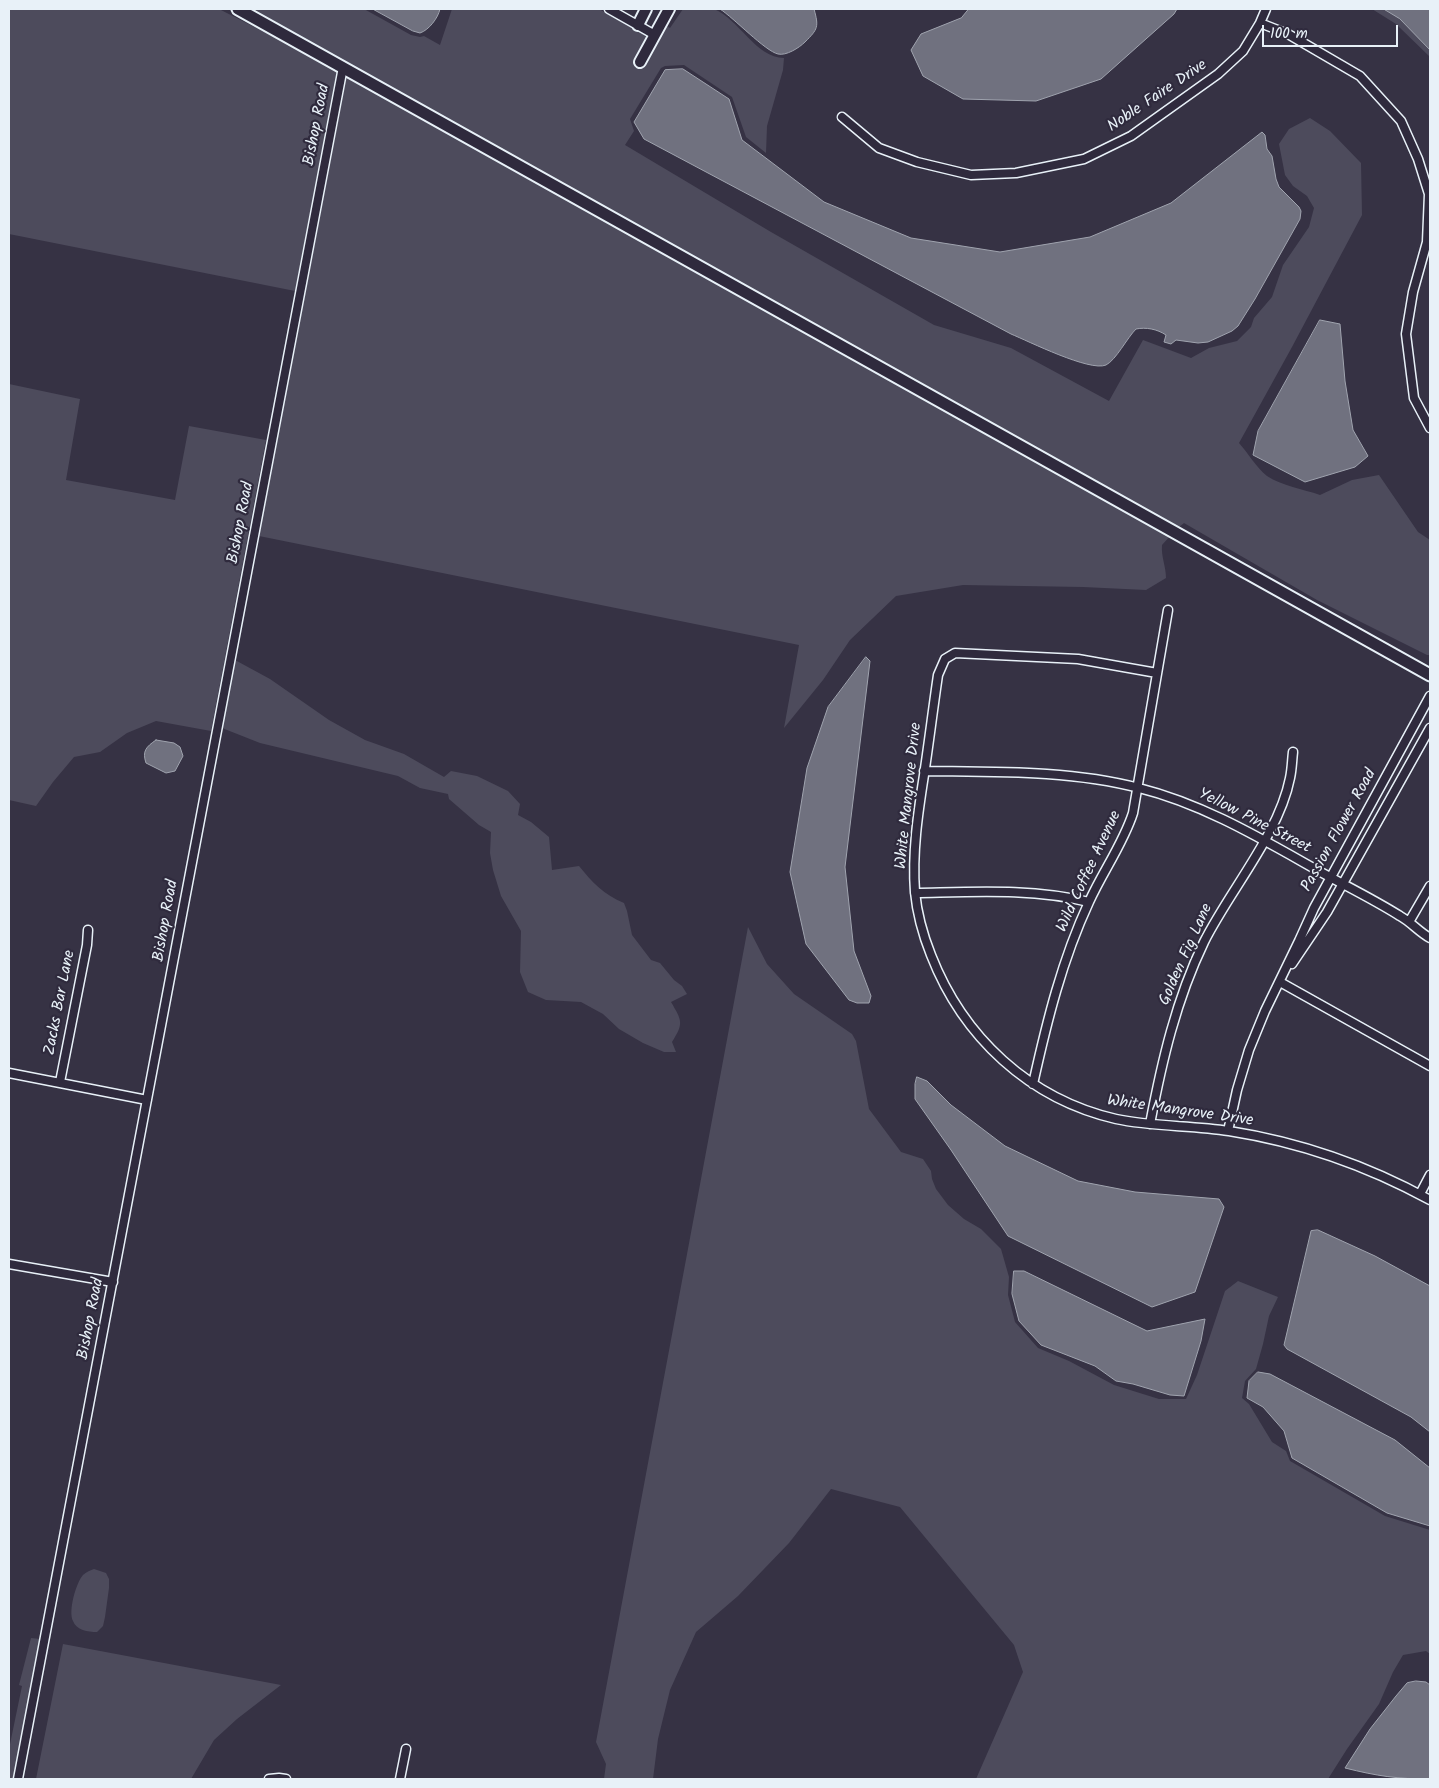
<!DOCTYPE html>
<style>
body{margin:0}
#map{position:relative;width:1439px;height:1788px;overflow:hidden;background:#363244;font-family:Kalam,sans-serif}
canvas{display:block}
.frame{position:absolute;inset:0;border:10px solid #e8f1f8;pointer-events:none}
.scale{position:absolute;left:1262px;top:25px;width:136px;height:22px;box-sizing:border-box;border:2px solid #e8f1f8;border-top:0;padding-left:6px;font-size:15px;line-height:18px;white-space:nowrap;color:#e8f1f8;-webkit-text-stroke:4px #2f2a3d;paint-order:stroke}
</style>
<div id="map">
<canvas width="1439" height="1788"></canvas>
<div class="frame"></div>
<div class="scale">100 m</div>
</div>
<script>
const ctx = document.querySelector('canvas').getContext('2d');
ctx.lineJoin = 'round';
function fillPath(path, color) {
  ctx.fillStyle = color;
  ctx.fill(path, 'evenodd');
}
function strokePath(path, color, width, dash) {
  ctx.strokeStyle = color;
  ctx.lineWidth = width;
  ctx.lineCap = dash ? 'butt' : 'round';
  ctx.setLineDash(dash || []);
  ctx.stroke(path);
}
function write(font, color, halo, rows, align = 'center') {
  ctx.font = font + ' Kalam,sans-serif';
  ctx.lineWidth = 4.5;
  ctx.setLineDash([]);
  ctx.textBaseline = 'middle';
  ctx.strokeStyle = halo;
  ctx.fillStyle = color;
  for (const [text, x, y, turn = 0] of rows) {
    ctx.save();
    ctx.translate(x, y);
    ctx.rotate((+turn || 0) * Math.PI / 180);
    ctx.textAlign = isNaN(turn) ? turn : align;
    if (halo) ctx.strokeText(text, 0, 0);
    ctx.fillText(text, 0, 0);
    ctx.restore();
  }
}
const green = new Path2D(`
 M9 9H219L337 69 295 291 9 234Z
 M254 9H364L411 35 420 37 424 36 440 45 452 9H599L648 36 633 63 642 68 666 26 670 28 683 9C691 9 706 6 714 9 739 19 756 58 784 58L783 70 767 126 766 153 746 137 732 97 684 65 665 66 661 68 630 119 634 131 625 145 771 232 934 325 1011 348 1109 401 1143 340 1191 358 1209 348 1237 341 1251 327 1254 318 1272 297 1283 265 1309 227 1314 208 1307 196 1293 186 1285 175 1279 144 1289 129 1310 118 1330 131 1361 163 1362 215 1292 347 1239 443C1248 453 1256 467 1267 476 1282 486 1303 489 1320 495L1352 480 1379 475 1418 532 1430 540V655H1427L1317 600 1184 523 1178 528 349 65V63H345Z
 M1372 9H1430V57L1396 24Z
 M347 75 1171 535 1162 545C1161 557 1166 566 1166 578L1146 590 1083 587 963 585 896 596 850 640 823 680 784 728 799 645 259 536Z
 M9 384 80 399 66 480 175 500 189 426 266 440 211 731 156 721 127 733 100 752 74 757 53 782 36 806 9 800Z
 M235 660 270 679 329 720 365 740 404 754 444 777 451 771 477 776 508 791 520 804 518 815 531 822 549 837 552 870 579 866C592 882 604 895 624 903L627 911 632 935 651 960 660 963 674 980 682 986 687 994 671 1002C682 1021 684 1023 672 1042L676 1052H664L643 1043 619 1029 603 1014 581 1002 546 1000 528 992 520 972 521 931 501 896 493 870 490 853 491 832 479 825 449 799 448 794 420 788 398 776 260 743 222 728Z
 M748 927 767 964 794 994 852 1034 856 1041 869 1109 901 1152 923 1159 931 1171 932 1179 936 1189 948 1205 964 1219 981 1229 1001 1249 1009 1277 1008 1295 1015 1322 1038 1348 1069 1361 1114 1385 1159 1399H1186L1197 1375 1225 1291 1238 1281 1278 1297 1269 1316 1263 1344 1256 1369 1245 1381 1242 1398 1249 1404 1272 1442 1286 1451 1290 1461 1385 1516 1430 1530V1654L1426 1651 1403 1655 1393 1672 1379 1704 1347 1749 1328 1779H976L1023 1672 1014 1645 900 1507 831 1489 789 1543 738 1596 696 1632 670 1690 658 1739 653 1779H604L606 1764 596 1742Z
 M94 1569 106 1573 109 1579V1588L105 1617 103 1626 97 1632C88 1632 76 1630 73 1621 68 1611 76 1583 83 1575 86 1572 91 1570 94 1569Z
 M31 1638 40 1639 13 1779H9V1749L22 1686 19 1685Z
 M63 1644 281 1685 237 1719 214 1740 191 1779H36Z`);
const water = new Path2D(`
 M373 9H440C438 18 429 30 420 33L413 31Z
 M720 9H814C819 27 818 29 805 42 799 48 786 56 778 54 765 51 734 18 720 9Z
 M969 9H1177L1174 14 1101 79 1036 101 963 99 923 76 911 50 921 34 961 18Z
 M1384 9H1430V50L1400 19Z
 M683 69 729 99 742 140 824 202 911 238 1000 252 1090 237 1171 203 1262 132 1265 135 1267 149 1272 156 1276 179 1279 187 1299 207 1301 211 1300 219 1255 299 1238 326 1232 331 1208 342 1198 343 1176 340 1171 344 1164 342 1166 335C1157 329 1146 327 1136 329 1127 338 1116 360 1106 365 1090 372 1028 341 1011 334L644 139 634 122 665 70Z
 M1320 320 1340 324 1345 381 1353 430 1368 456 1355 467 1305 482 1253 455 1258 431Z
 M866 657 870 661 845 867 854 951 871 996 869 1003H857L849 1000 806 944 790 872 807 768 828 707Z
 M156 740 174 743 180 747 183 756 175 771 166 773 146 763C142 751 146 747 156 740Z
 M917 1077 927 1081 951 1105 1005 1146 1078 1181 1135 1192 1219 1199 1224 1207 1195 1292 1152 1307 1008 1236 951 1150 915 1099V1084Z
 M1318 1230 1375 1256 1430 1286V1432L1411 1417 1287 1349 1284 1345 1311 1231Z
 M1014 1271H1024L1147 1331 1205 1319 1201 1341 1184 1396 1170 1395 1133 1384 1116 1381 1095 1366 1041 1345 1019 1321 1012 1294Z
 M1258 1372 1270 1374 1395 1440 1430 1468V1526L1387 1513 1292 1458 1284 1431 1263 1407 1247 1398 1249 1381Z
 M1416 1681 1426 1682 1430 1685V1779C1397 1779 1377 1776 1345 1768L1370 1729 1396 1696 1407 1683Z`);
const street = new Path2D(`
 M609 9 655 35
 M1260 23 1288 34 1360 76 1401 121 1418 159 1429 194 1427 242 1413 292 1406 334 1414 398 1430 428
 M842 117 879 148 917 162 971 175 1016 173 1084 159 1131 136 1218 74 1243 51 1260 23 1266 9
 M1157 673 1078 659 955 653 945 659 938 675C933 709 929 742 924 775 918 813 912 853 915 892 917 913 923 935 931 955 963 1037 1029 1099 1116 1119 1153 1127 1192 1125 1229 1131 1299 1142 1368 1166 1430 1200
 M924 771C995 772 1070 770 1139 788 1203 804 1260 838 1317 870 1344 885 1373 899 1400 916 1411 922 1419 932 1430 938
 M915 893C973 892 1032 888 1089 902
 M1409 922 1430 886
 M1292 964 1327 912 1430 728
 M1280 982 1430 1066
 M9 1073 147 1100
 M60 1082 87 945 88 930
 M1033 1084C1047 1021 1062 960 1089 902 1103 871 1123 844 1133 813L1168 610
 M1150 1124C1162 1061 1176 1000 1204 942 1230 890 1279 834 1290 778 1292 769 1292 760 1293 752
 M1228 1131 1237 1090 1249 1050 1265 1011 1299 941 1314 908 1430 696
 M1420 1194 1430 1175
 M9 1264 113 1282
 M18 1779 343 67
 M269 1779 279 1778 286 1779
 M400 1779 406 1749`);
const secondary = new Path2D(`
 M638 25 646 9
 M640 62 669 9`);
const primary = new Path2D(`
 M238 9 1430 675`);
const streetNames = [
 ["Noble Faire Drive",1158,97,-34],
 ["Bishop Road",318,125,-79],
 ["Bishop Road",242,523,-79],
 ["White Mangrove Drive",910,796,-84],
 ["Yellow Pine Street",1254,822,27],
 ["Passion Flower Road",1340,831,-61],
 ["Wild Coffee Avenue",1090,872,-65],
 ["Bishop Road",167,921,-80],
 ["Golden Fig Lane",1187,955,-66],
 ["Zacks Bar Lane",61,1003,-79],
 ["White Mangrove Drive",1180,1112,8],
 ["Bishop Road",92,1319,-79]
];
fillPath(green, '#4d4b5c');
fillPath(water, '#70717f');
strokePath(water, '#a0a4af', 1);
strokePath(street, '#e8f1f8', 11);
strokePath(secondary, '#e8f1f8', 14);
strokePath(primary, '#e8f1f8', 15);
strokePath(street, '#2f2a3d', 8);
strokePath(secondary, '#2f2a3d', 10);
strokePath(primary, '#2f2a3d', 11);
write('16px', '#e8f1f8', '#2f2a3d', streetNames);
</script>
